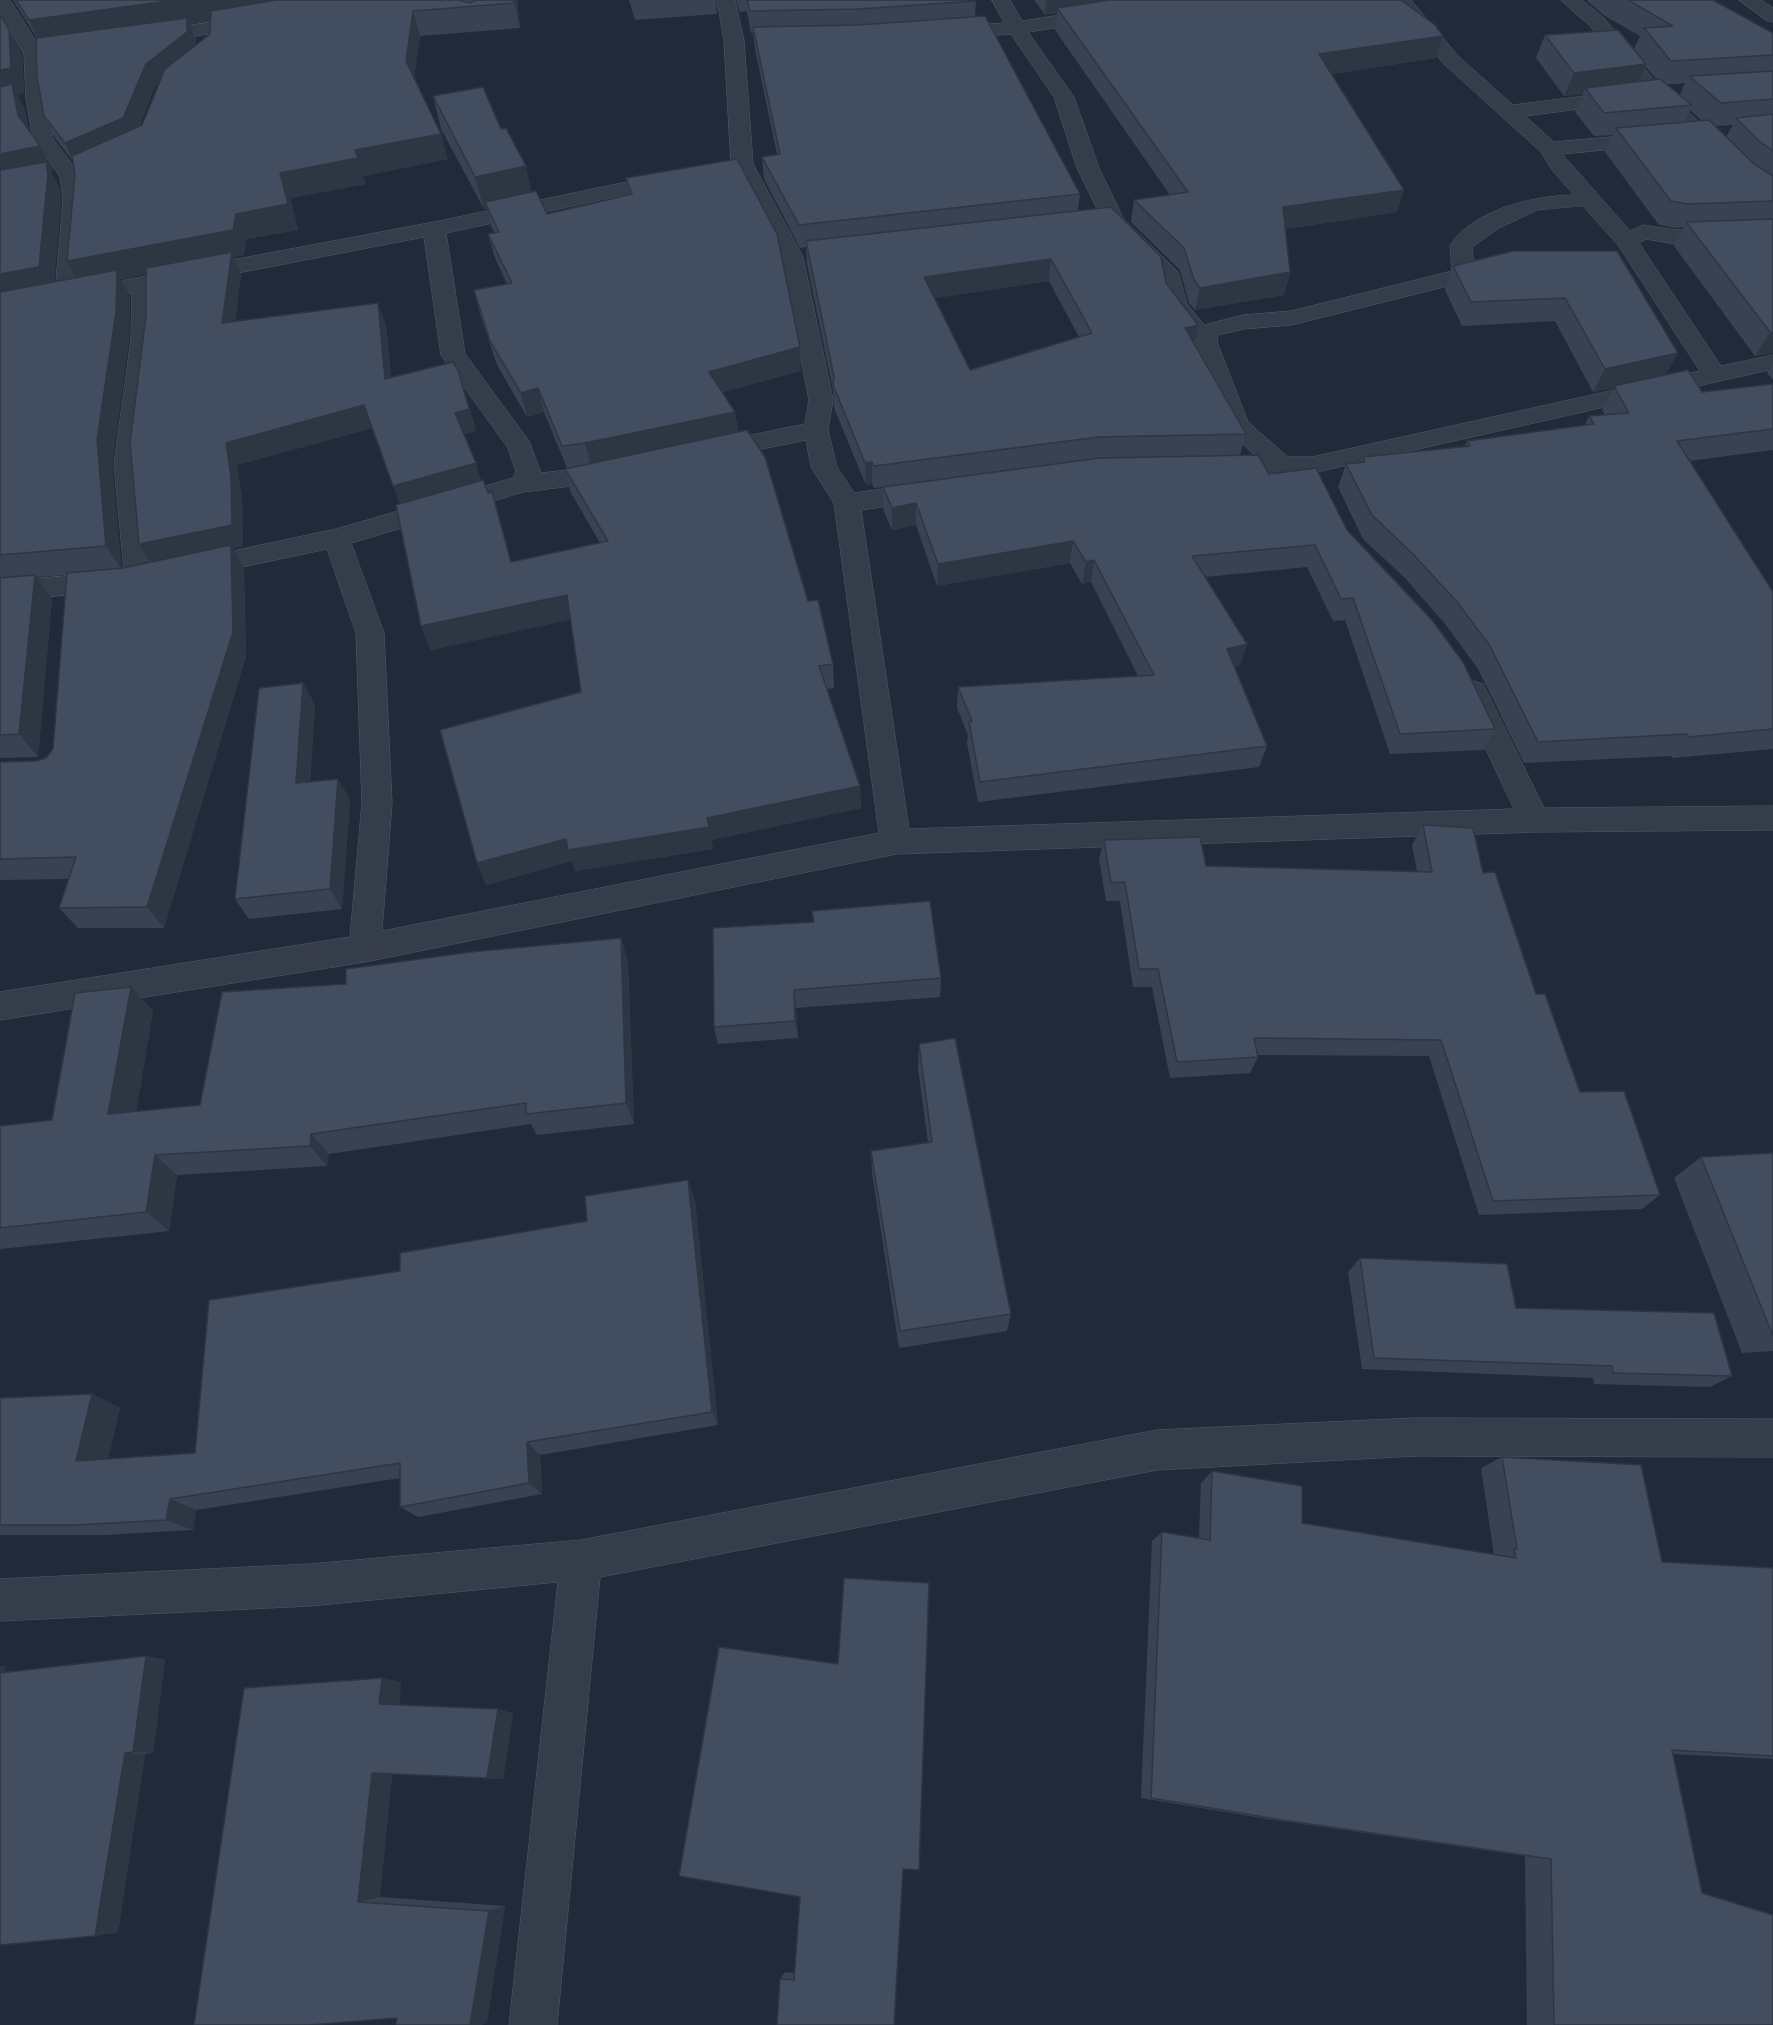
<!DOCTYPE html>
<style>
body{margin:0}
canvas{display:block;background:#212a3b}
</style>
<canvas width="1773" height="2025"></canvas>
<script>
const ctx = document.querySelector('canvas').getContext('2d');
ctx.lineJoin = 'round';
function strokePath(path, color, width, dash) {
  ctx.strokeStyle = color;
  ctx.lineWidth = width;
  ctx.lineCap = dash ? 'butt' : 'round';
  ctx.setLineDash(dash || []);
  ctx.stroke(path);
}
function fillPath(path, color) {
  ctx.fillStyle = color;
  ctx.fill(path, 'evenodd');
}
const minor = new Path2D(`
 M0 0H10L44 54 46 99 53 139 82 177 85 199 78 289 434 222 670 173 678 174 681 179 678 184 670 185 446 233 465 354 529 441 541 473 612 465 621 467 625 473 621 479 612 481 523 492 351 543 384 633 392 803 382 931 879 833 834 503 811 467 806 440 712 459 703 457 699 451 703 445 712 443 805 424 809 400 781 257 731 164 724 41 717 0H735L744 41 753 164 803 257 833 400 828 430 837 467 854 493 929 482 938 485 942 491 938 497 929 500 861 510 909 829 1514 809 1459 692 1463 684 1473 681 1483 684 1544 808 1773 806V830L1535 832 896 854 365 962 0 1020V992L350 937 362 803 356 633 327 549 195 577 186 575 182 568 186 561 195 559 336 529 513 478 516 472 508 448 441 355 424 237 155 289V338L140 465 151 580 148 587 138 590 128 587 125 580 114 465 131 338 132 293 0 318V304L55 294 63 199 60 177 33 139 26 99 24 54 0 14Z
 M992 0H1010L1022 21 1100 9 1109 15 1100 21 1028 32 1074 97 1099 168 1123 218 1178 272 1187 304 1204 325 1243 315 1291 311 1452 271 1450 245C1475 209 1533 196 1574 195L1552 170 1541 152 1444 64 1392 0H1411L1458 56 1513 105 1625 91 1632 93 1635 97 1632 101 1625 103 1525 116 1554 142 1655 133 1662 135 1665 139 1662 143 1655 145 1562 154 1630 231 1643 225 1676 230 1773 226V240L1676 244 1646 239 1639 243 1721 366 1773 355V369L1312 473 1219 475 1210 473 1206 467 1210 461 1257 458 1225 426 1194 343 1164 305 1159 279 1103 221 1077 168 1054 97 1011 34 946 39 936 33 946 27 1004 23ZM1583 206 1618 245 1700 371 1312 457H1288L1248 422 1217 342 1218 335 1243 329 1291 325 1500 273 1503 268 1500 263 1492 261 1474 266 1472 247 1499 228 1537 210Z
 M1561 0H1582L1604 18 1661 89 1710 131 1744 166 1773 187V203L1765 202 1730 174 1696 139 1647 97 1590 26Z
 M1739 0H1761L1773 8V22L1766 20Z
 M255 15 262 17 265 21 262 25 149 44 139 38 149 32Z
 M112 572 122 575 125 582 122 589 0 602V582Z
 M1415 1418 1773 1419V1457L1415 1456 1157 1470 600 1577 557 2025H509L558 1582 310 1606 0 1621V1579L310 1564 581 1540 1157 1430Z`);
const wall = new Path2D(`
 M13 0H517L520 28 420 36 414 78 448 159 363 176 366 184 290 198 298 230 246 239 244 255 234 257 241 275 235 322 386 325 391 377 465 392 476 431 464 434 481 481 499 517 511 562 600 543 571 493 565 469 567 468 544 412 527 417 497 365 480 314 474 290 507 284 495 258 488 234 495 233 491 226 487 209H484L441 129 433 96 501 129 532 192 547 214 629 194 626 178 801 371 723 392 735 412 738 432 808 601 833 664 834 688 827 689 860 786 861 808 711 840 713 849 575 871 572 861 486 885 477 863 581 692 571 619 431 650 421 626 400 504 372 428 237 465 242 498 243 546 233 548 244 569 246 656 164 928H78L59 908 69 879 0 880V762L36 761 46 758 53 749 67 575 36 577 52 599 38 757 0 758V14L22 55 24 93 17 94 25 110 29 131 53 171 51 172 59 188 61 199 54 282 76 278 67 261 75 174 73 161 55 138 44 116 37 38ZM210 21V34L196 45V40L190 24ZM160 82 142 125 139 127 155 86ZM146 274V316L150 562 121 568 112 465 129 338 130 296 121 279Z
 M629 0H716L717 14 635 20Z
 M736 0H976L975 17 1080 194 1078 211 1166 283 1194 343 1246 434 1240 455 1269 474 1347 530 1495 729 1484 750 1390 754 1345 620 1333 621 1307 567 1205 577 1247 644 1240 665 1234 667 1267 746 1259 767 978 802 967 743 968 735 957 708 958 687 1138 676 1091 582 1082 584 1070 563 937 586 916 525 892 530 883 509V487L874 488 872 484 866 485 834 408 833 390 807 264 806 247 800 248 764 179 762 157 777 154 755 49 753 33H751L747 11 740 12ZM1049 281 1079 337 970 370 935 298Z
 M1034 0H1401L1436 58 1332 74 1397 212 1286 229 1290 272 1284 295 1195 310 1189 303 1180 270 1131 222 1134 200 1170 195 1055 30 1057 13 1045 15Z
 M1588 0H1713L1773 33V353L1755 356 1674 246 1684 227 1676 228 1659 225 1605 152 1613 135 1594 136 1575 112 1583 94 1564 96 1536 58 1545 35 1634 49 1640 36 1605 16 1587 1ZM1645 66 1656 79 1638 81ZM1685 83 1680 95 1667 84H1674ZM1690 110 1702 121 1684 123ZM1733 125 1726 137 1715 126H1717Z
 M1513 251 1666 375 1702 392 1773 384V450L1689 461 1773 592V749L1672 758 1671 756 1524 763 1478 669 1446 625 1405 578 1363 539 1338 487 1346 464 1361 462 1363 457 1465 446 1467 441 1585 425 1589 416 1605 415 1602 410 1614 388 1593 392 1555 321 1462 326 1445 290 1453 266Z
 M1773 363V380L1767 373Z
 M315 704 310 782 338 779 350 800 342 909 249 919 235 899Z
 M1423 825 1483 873 1580 1092 1660 1195 1642 1209 1479 1215 1429 1056 1258 1055V1057L1250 1073 1170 1078 1152 987H1133L1120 901H1106L1099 859 1104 840 1206 866 1417 871 1412 845Z
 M713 928 941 978 940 997 796 1008 798 1038 718 1044 714 1027Z
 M621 938 628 962 634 1124 537 1135 531 1124 329 1154 327 1166 177 1175 169 1231 0 1249V1126L52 1120 153 1010 136 1112 200 1105 346 984Z
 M919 1044 1011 1314 1007 1331 899 1348 872 1173 871 1151 928 1142 918 1069Z
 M1773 1153V1351L1742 1353 1674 1178 1701 1157Z
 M695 1200 718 1425 540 1455 542 1494 418 1517 400 1507V1478L196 1510 193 1530 105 1535H0V1398L92 1394 120 1408 108 1459 195 1453 400 1271 587 1221Z
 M1360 1258 1516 1308 1732 1376 1710 1387 1594 1384 1593 1378 1362 1369 1348 1272Z
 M1502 1457 1662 1562 1773 1568V1759L1673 1754 1702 1893 1773 2025H1527L1525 1856 1267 1819 1141 1798 1152 1541 1162 1532 1199 1538 1201 1483 1212 1471 1302 1523 1494 1555 1481 1468Z
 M146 1656 165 1660 153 1753 145 1754 118 1932 95 1936 0 1945V1666L7 1667 5 1672Z
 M382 1678 401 1682 399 1705 513 1713 503 1779 392 1774 380 1897 505 1906 487 2022 481 2025H396L397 2018 309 2025Z
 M903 1869 894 2025 780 1979 785 1972 795 1973Z`);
const shadedWall = new Path2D(`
 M175 0H335L190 24 196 40V54L155 86 133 140 76 165 65 143 41 45 29 20Z
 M514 0H517L520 28Z
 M1046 0H1113L1057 8V13L1045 15Z
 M413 11 420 36 413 86 406 61Z
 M9 30 22 55 24 93 17 94 25 110 31 140 0 98V70Z
 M1443 36 1436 58 1314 77 1319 54Z
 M1646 64 1636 87 1585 88 1583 94 1564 96 1574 73Z
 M441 134 448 159 363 176 366 184 290 198 298 230 246 239 244 255 234 257 241 275 232 346 222 323 231 258 121 279 130 296 129 338 112 465 122 570 106 546 80 286 67 261 236 214 280 173 355 150Z
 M40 146 53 171 51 172 59 188 61 199 53 292 0 302V154Z
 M526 166 533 199 485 202 487 209H484L475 177Z
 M1404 190 1397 212 1278 230 1283 207Z
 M1051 259 1049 281 924 300V277Z
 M1290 272 1284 295 1195 310 1200 288Z
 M378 303 386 325 393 401 385 379Z
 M1198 325 1193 348 1185 328Z
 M1770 332H1773V353L1755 356Z
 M800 347 801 371 712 395 709 372Z
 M1678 353 1665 376 1614 386V388L1593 392 1605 369Z
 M458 370 476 431 462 435 455 413Z
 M538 388 544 412 527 417 521 393Z
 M364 405 373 428 237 465 242 498 243 546 233 548 244 569 246 656 164 928 147 907 152 565 139 544 226 443Z
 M735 412 738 436 591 467 585 443Z
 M872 462V484L866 485 865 463Z
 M476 463 482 484 401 508 393 486Z
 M916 503V525L892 530V508Z
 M1073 541 1070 563 937 586 938 564Z
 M1094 560 1091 582 1082 584 1086 562Z
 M35 575 52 599 38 757 19 734Z
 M567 595 574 619 431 650 421 626Z
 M1247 644 1240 665 1221 670 1227 649Z
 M303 683 315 704 308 804 296 783Z
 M338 779 350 800 342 909 330 889Z
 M860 786 861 808 711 840 713 849 575 871 572 861 486 885 477 863 566 839 707 818Z
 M621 938 628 962 634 1124 626 1103Z
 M131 987 153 1010 132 1135 108 1114Z
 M794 990 796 1008 798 1038 795 1021Z
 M311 1134 329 1154 327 1166 310 1146Z
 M155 1155 177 1175 169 1231 146 1212Z
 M688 1180 695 1200 718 1425 712 1412Z
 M92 1394 120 1408 105 1473 76 1461Z
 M527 1442 540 1455 542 1494 529 1483Z
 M170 1499 196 1510 193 1530 166 1520Z
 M146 1656 165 1660 153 1753 133 1752Z
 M0 1666 7 1667 3 1678H0Z
 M382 1678 401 1682 399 1708 379 1704Z
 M498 1709 513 1713 503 1779 487 1778Z
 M125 1753 145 1754 118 1932 95 1936Z
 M372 1773 392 1774 380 1897 358 1902Z
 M505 1906 487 2022 481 2025H470L489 1911Z`);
const building = new Path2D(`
 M16 0H175L29 20Z
 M276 0H459L470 3 476 0H514V3L413 11 406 61 441 134 355 150 358 158 280 173 288 204 236 214 233 230 67 261 75 174 72 156 142 125 165 69 210 34 211 11Z
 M747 0H976V1L859 9 750 11Z
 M1110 0H1401L1435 25 1443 36 1319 54 1404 190 1283 207 1290 272 1200 288 1194 280 1184 248 1134 200 1188 192 1057 8Z
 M1628 0H1713L1773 33V55L1671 61 1644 28 1673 26Z
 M0 14 9 30 11 68 0 70Z
 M985 16 1080 194 799 225 762 157 780 154 753 27 859 25Z
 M187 18V32L146 64 123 118 65 143 44 116 37 77 36 38Z
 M1618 30 1646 64 1574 73 1545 35Z
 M1773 71V99L1721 103 1689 76Z
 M1660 79 1692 105 1604 113 1585 88Z
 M12 84 18 115 40 146 0 154V87Z
 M483 87 501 129 506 128 526 166 475 177 433 96Z
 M1773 114V151L1758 140 1736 118Z
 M1709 120 1754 164 1773 176V201L1688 204 1671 201 1616 128Z
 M737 159 777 234 800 347 709 372 735 412 585 443 562 446 538 388 521 393 490 341 474 290 512 283 488 234 499 232 485 202 536 191 547 214 632 194 626 178Z
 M46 162 48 174 39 267 0 274V170Z
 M1111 207 1161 257 1166 283 1198 325 1185 328 1246 434 1099 437 874 466 872 462 865 463 833 385 834 377 806 241ZM1051 259 1092 333 970 370 924 277Z
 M1773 219V332H1770L1686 222Z
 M1513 251H1617L1678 353 1605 369 1565 298 1471 302 1453 266Z
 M232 252 222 323 378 303 385 379 453 362 458 370 469 409 455 413 476 463 393 486 364 405 226 443 231 476 232 525 139 544 130 443 146 316V268Z
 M117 270 116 312 97 440 106 546 0 555V292Z
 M1688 370 1702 392 1773 384V429L1677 441 1773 592V729L1688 737 1687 734 1538 742 1490 646 1457 602 1414 555 1372 515 1346 464 1365 462 1363 457 1470 446 1467 441 1594 424 1589 416 1629 413 1614 386Z
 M747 430 765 457 808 601 818 600 833 664 819 666 860 786 707 818 709 827 568 850 566 839 477 863 440 730 581 692 567 595 421 626 396 505 483 480 488 493 492 492 511 562 608 541 565 469Z
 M1258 455 1269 474 1316 468 1347 530 1432 620 1463 662 1495 729 1400 734 1353 598 1341 599 1315 545 1192 556 1247 644 1227 649 1267 746 980 782 969 722 972 721 958 687 1154 675 1094 560 1086 562 1073 541 938 564 916 503 892 508 883 487 1100 458Z
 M231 545 233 632 147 907 59 908 76 857 0 859V762L36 761 46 758 53 749 67 573 123 568Z
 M35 575 19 734 0 735V578Z
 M303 683 296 783 338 779 330 889 235 899 259 688Z
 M1423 825 1473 828 1483 873 1495 872 1536 994H1545L1580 1092 1624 1091 1660 1195 1493 1201 1441 1040 1254 1038 1258 1057 1177 1062 1158 969H1139L1125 882 1111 883 1104 840 1200 837 1206 866 1432 872Z
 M930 901 941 978 794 990 795 1021 714 1027 713 928 814 922 812 911Z
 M621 938 626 1103 526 1114V1103L311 1134 310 1146 155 1155 146 1212 0 1228V1126L52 1120 75 993 131 987 108 1114 200 1105 222 992 346 984V969L471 952Z
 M955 1038 1011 1314 900 1331 871 1151 932 1142 919 1044Z
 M1773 1153V1336L1701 1157Z
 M688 1180 712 1412 527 1442 529 1483 400 1507V1463L170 1499 166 1520 75 1525H0V1398L92 1394 76 1461 195 1453 209 1300 400 1271V1253L587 1221 585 1196Z
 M1360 1258 1507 1264 1516 1308 1714 1313 1732 1376 1613 1373 1612 1366 1374 1358Z
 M1502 1457 1641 1465 1662 1562 1773 1568V1756L1672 1750 1702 1893 1773 1915V2025H1554L1551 1859 1282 1820 1151 1798 1162 1532 1210 1540 1212 1471 1302 1486V1523L1516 1558 1514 1549H1517Z
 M844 1578 929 1583 919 1870 903 1869 894 2025H777L780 1979 794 1980 800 1897 679 1876 719 1647 838 1664Z
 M146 1656 133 1752 125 1753 95 1936 0 1945V1673Z
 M382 1678 379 1704 498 1709 487 1778 372 1773 358 1902 489 1911 470 2025H396L397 2018 309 2025H194L244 1688Z`);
strokePath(minor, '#525a69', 1);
fillPath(minor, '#353d4b');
fillPath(wall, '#394253');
fillPath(shadedWall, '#2e3643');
fillPath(building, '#424d60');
strokePath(building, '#2e3643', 1.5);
</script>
